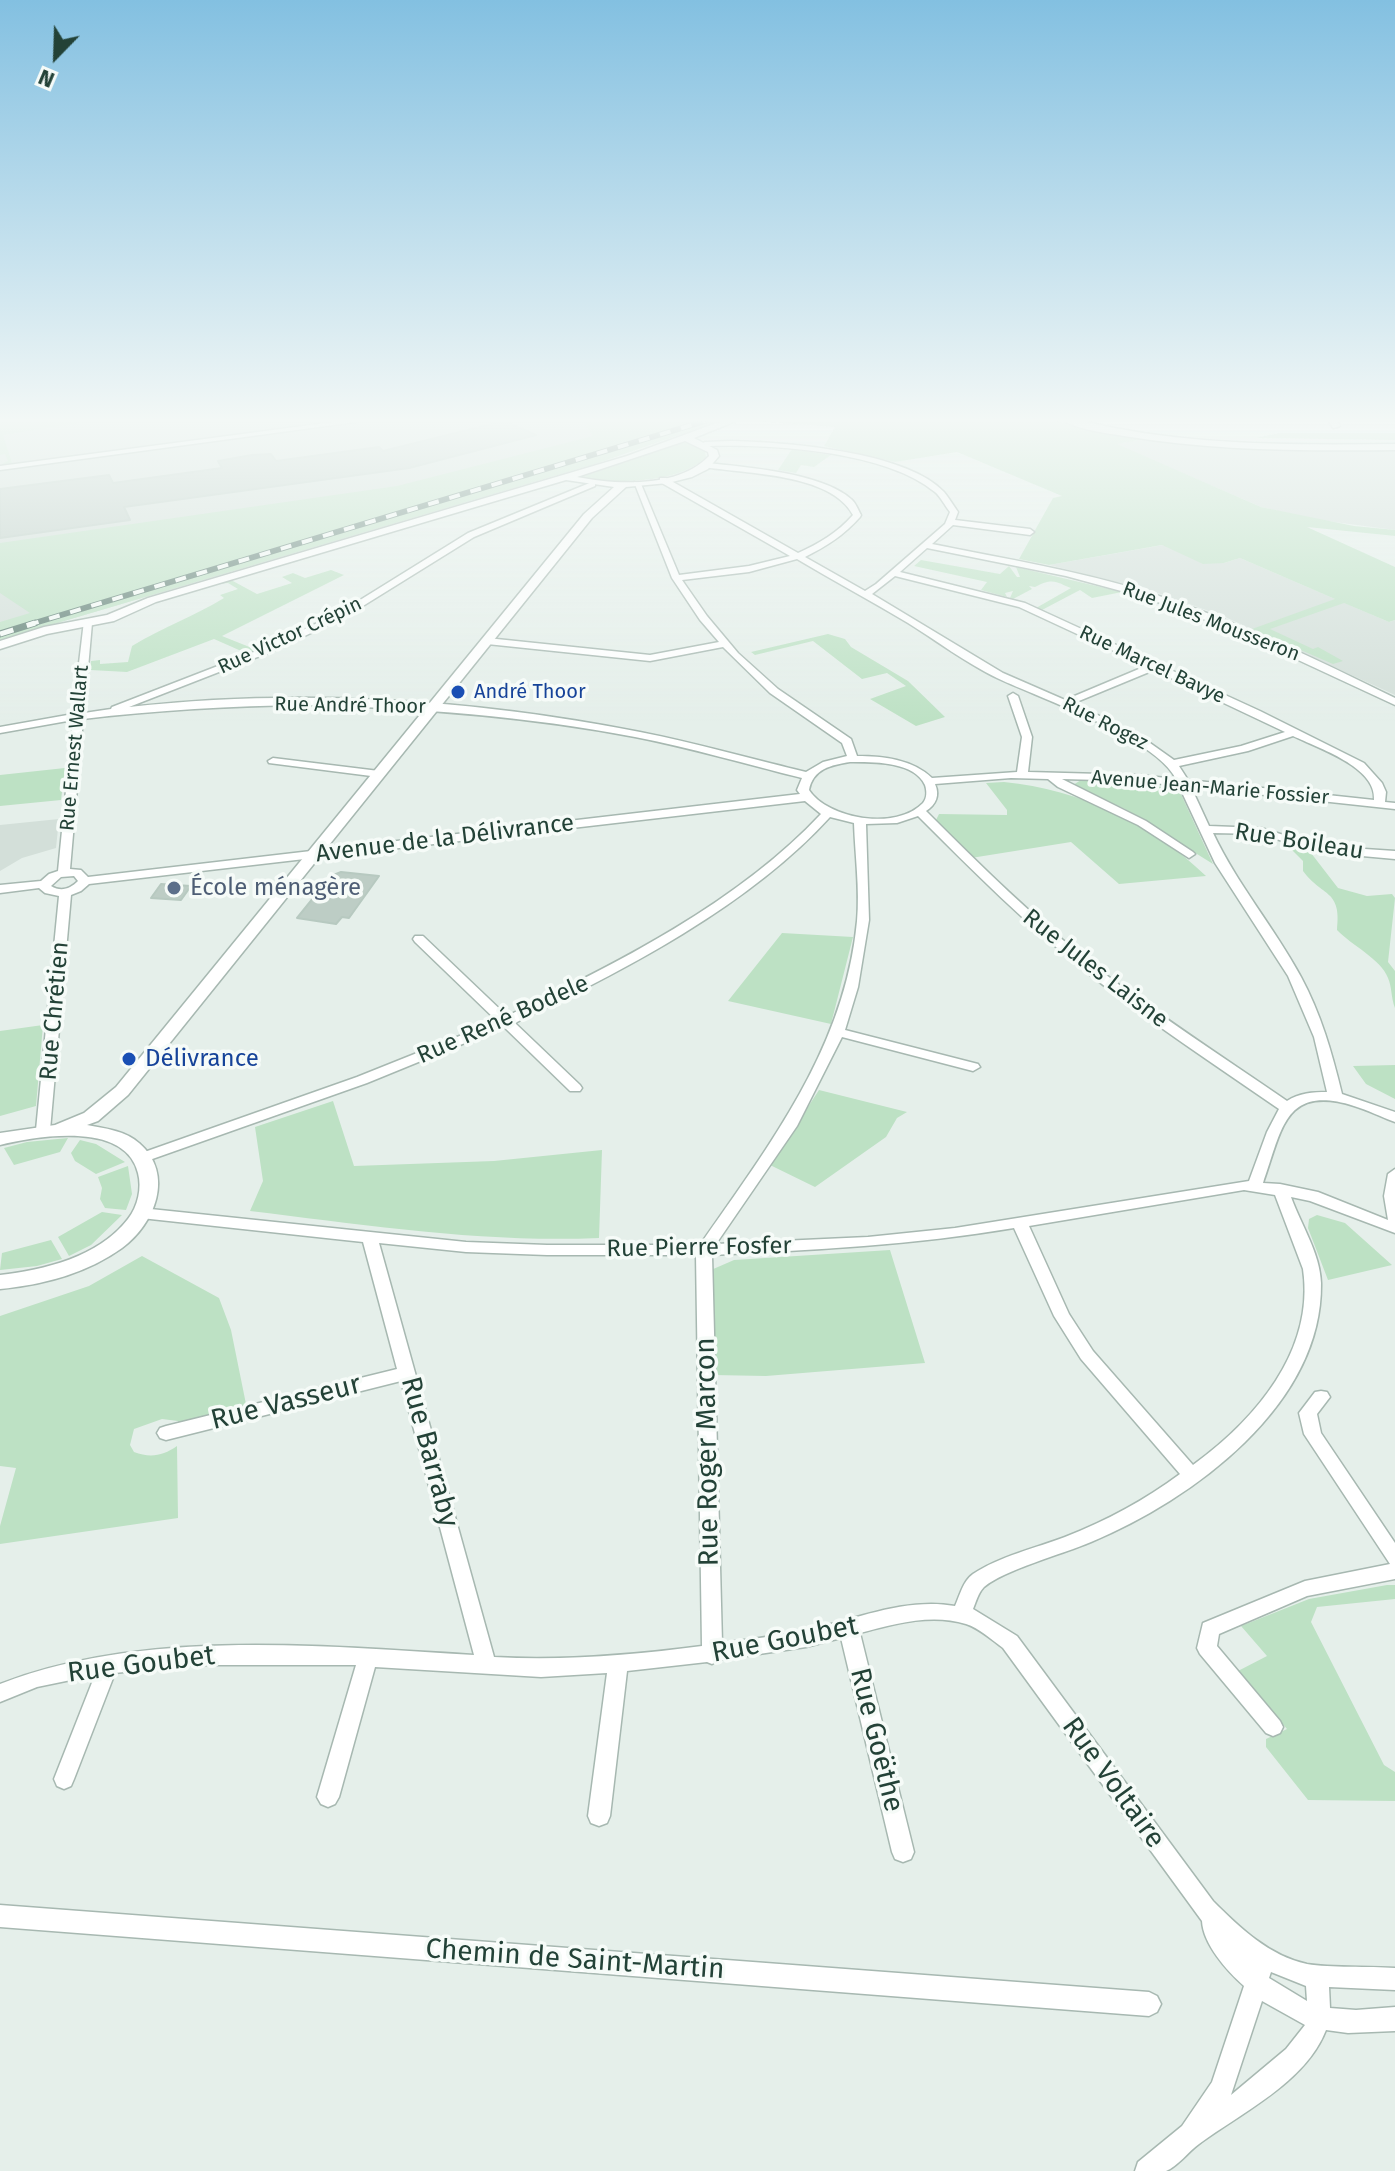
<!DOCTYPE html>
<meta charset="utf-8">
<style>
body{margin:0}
#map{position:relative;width:1395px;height:2171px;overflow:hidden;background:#e5efea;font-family:"Fira Sans",sans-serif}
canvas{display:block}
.north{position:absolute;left:16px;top:16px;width:80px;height:80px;-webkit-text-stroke:6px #f6fbf8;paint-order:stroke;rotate:203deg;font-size:22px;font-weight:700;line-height:32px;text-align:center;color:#234237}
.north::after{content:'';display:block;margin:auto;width:28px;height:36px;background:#234237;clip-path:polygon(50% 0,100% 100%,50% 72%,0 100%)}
</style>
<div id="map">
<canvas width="1395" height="2171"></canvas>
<div class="north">N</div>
</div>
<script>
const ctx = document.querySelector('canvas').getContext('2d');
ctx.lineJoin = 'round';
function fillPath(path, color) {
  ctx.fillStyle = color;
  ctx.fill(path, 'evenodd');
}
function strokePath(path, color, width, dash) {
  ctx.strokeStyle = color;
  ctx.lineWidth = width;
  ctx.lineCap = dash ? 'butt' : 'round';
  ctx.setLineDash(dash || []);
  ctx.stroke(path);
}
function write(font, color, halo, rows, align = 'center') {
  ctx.font = font + ' "Fira Sans",sans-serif';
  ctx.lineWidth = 7;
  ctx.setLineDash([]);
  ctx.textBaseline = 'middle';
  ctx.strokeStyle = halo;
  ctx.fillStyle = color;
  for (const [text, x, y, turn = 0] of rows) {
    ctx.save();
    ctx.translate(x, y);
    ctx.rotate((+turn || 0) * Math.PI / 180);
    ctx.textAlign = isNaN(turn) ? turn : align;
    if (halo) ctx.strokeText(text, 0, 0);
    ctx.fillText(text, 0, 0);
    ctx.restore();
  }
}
const built = new Path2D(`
 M0 421H719L598 463 0 640Z
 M1140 440 1250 449H1395V530L1311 519 1261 507 1115 444Z
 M1163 545 1224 563 1240 558 1389 622 1395 620V695L1223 616 1149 590 1049 565Z
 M59 819 56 848 22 858 0 871V825Z`);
const green = new Path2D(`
 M0 421H91L3 435 12 463 0 465 8 461 5 454 0 455Z
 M584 421H719L598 463 0 640V622L30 613 0 593V543L397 486 593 436Z
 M757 421H1056L1140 440 1117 444 1261 507 1354 526 1395 530V536L1307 527 1395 567V620L1389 622 1344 603 1270 629 1313 649 1318 647 1343 661 1333 664 1252 629 1335 599 1240 558 1224 563 1203 564 1162 545 1049 565 1019 559 1053 498 1062 496 957 452 895 462 824 446 835 427Z
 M1279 433H1395V440L1255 438Z
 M685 442 705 450 706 457C678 485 614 483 578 478Z
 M792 449 831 455 814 467 801 465 796 473 778 470Z
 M921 560 1000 574 1009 566 1017 577H1020L1016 567 1122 592 1092 598 1080 590 1042 610 1036 608 1071 588C1059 584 1054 576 1035 587L1029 586 1032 589 1013 599 1010 598 1013 591 1005 593 1007 597 981 590 987 582 914 566Z
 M331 570 344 575 222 636 257 650 248 654 214 639 127 672 90 670 91 661 100 660V664L128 662 132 646C163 627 193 617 224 598L220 595 238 589 228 583 218 584 231 580 257 594 292 583 282 577 293 573 305 578Z
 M828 634 845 639 851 647 908 681 945 717 916 726 870 699 906 686 887 673 862 679 813 641 755 655 751 652Z
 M65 768 61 800 0 806V775Z
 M1081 780 1174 788 1180 792 1213 864 1125 809 1073 785Z
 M1004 782C1081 790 1150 822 1206 876L1119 884 1071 842 971 858 936 820 939 814 1007 815V810L986 783Z
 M1287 845 1311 853 1338 888 1367 896 1392 894 1395 898 1388 962 1395 971V1008C1391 998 1392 987 1388 978 1381 959 1351 945 1337 930 1342 889 1322 897 1303 871V861Z
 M782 933 853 937 831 1024 728 1001Z
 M43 1025 36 1106 0 1116V1031Z
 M1395 1065V1099L1366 1084 1353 1066Z
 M819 1090 907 1112 897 1118 886 1137 815 1187 770 1165Z
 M333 1101 354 1166 494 1161 602 1150 599 1238C483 1243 366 1225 250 1211L263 1181 255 1127Z
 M68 1138 60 1152 14 1165 4 1148 27 1142Z
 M80 1140 96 1144 125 1162 96 1174 75 1161 71 1153Z
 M128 1166 132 1194 126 1210 105 1208 100 1199 102 1188 98 1177Z
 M102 1212 122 1215 91 1245 69 1256 58 1237Z
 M1317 1215 1345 1223 1392 1265 1328 1280 1308 1228 1309 1219Z
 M51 1240 62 1259 37 1266 0 1270 2 1253Z
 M890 1250 925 1363 766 1376 713 1375 711 1270 734 1260Z
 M142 1256 219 1298 231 1330 247 1409 179 1425 178 1421 162 1419 134 1429 130 1445 134 1452C150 1458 163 1456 177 1446L178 1518 0 1544V1526L16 1468 0 1466V1316L89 1286Z
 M1387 1585H1395V1599L1317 1607 1311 1622 1384 1765 1395 1772V1801L1308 1800 1266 1747V1739L1287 1729 1238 1671 1267 1656 1241 1626 1309 1599Z`);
const building = new Path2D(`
 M504 421 536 435 409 468 124 507 130 520 0 538V489L109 475 113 483 222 468 218 461 252 455 271 454 276 461 379 447 383 451Z
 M341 872 379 876 349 918 342 917 336 924 297 918 331 876Z
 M161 884 191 886 181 900 151 898Z`);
const minor = new Path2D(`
 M341 421H363L0 470V466Z
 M1329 421H1337L1340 426 1333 428Z
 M730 441C783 442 906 451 944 492 949 498 953 505 958 512L955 520 1030 529 1034 532 1030 535 953 525 932 544C1006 559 1081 571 1153 594 1237 621 1316 659 1395 698V705L1240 633 1147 598 1066 576 927 548 900 572 1025 603 1260 711 1364 763 1382 783 1386 792 1385 802 1395 803V809L1191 787 1209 826 1261 828 1319 846 1395 851V859L1318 852 1260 834 1213 833C1237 884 1274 927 1301 977 1321 1014 1332 1053 1342 1094L1395 1112V1122C1381 1117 1368 1110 1354 1106 1284 1084 1282 1130 1263 1183L1280 1184 1318 1192 1388 1220 1384 1196 1388 1174 1395 1169V1233L1310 1201 1291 1197C1301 1225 1320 1253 1321 1283 1323 1405 1192 1500 1091 1542 1063 1554 1004 1570 984 1587 978 1593 976 1602 973 1609L1017 1636 1213 1901C1239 1927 1269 1956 1307 1964 1330 1968 1369 1966 1395 1968V1990L1329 1987 1330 2008 1356 2010 1395 2007V2031L1348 2033 1326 2030C1306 2082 1241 2113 1199 2144 1189 2151 1177 2167 1166 2171 1157 2171 1144 2171 1135 2171L1138 2162 1182 2126 1212 2082 1244 1986C1227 1971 1203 1944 1202 1921L1003 1648C992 1640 979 1628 966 1624 931 1613 894 1624 860 1633L914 1852 911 1859 903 1862 895 1859 892 1852 841 1638 806 1647 719 1660 712 1664 707 1662 627 1671 610 1816 607 1823 599 1826 591 1823 588 1816 607 1673 541 1677 375 1667 339 1797 335 1804 328 1807 321 1804 317 1797 356 1665H188L115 1673 74 1779 71 1786 64 1789 57 1786 54 1779 95 1675 37 1687 0 1702V1684C144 1628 322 1646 474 1655L401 1381 166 1440 160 1438 157 1433 160 1428 166 1426 397 1369 363 1242 141 1218 136 1217 133 1213 136 1209 141 1208 466 1242 547 1245H700C770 1144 845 1048 857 921 860 889 855 855 854 823L830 817C748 907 623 971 515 1023L580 1085 582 1088 580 1091H570L504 1027 367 1083 141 1163 134 1158 136 1155 357 1077 497 1021 415 942 413 939 415 936H423L507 1016C615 965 739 902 821 814L805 801 89 884 81 891 71 895 50 1130 43 1135 36 1130 59 896 45 893 39 888 0 893V885L41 881 49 874 58 871 73 720 0 733V727L73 714 84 621 92 623 84 713 111 709 112 707 272 645 344 610 468 533 592 482H595V486L474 537 350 614 278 649 129 707C298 688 474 699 640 732 696 743 751 759 806 772L823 762 847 756 842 743 770 693 723 647 650 661 487 644 482 641 487 638 650 655 719 642 700 620 672 578 634 482 641 484 679 575 749 566 790 556 660 482V478H666L798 553C820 543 837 533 853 515 831 473 746 474 704 467L703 465 707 463C746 467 822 473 851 499 856 503 858 510 861 515L860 517C844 535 827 546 805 557L865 591 876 584 945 524 950 512C945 506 941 497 935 492 884 450 769 444 705 446L701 444 705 442ZM797 559C834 581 871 601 908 623 937 641 966 663 997 678 1041 699 1155 737 1176 779L1138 775 1028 772 1032 737 1018 696 1013 693 1008 696 1022 737 1017 772 932 778C912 759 883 756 857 756L851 739 778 689 738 653 707 616 682 580 749 572ZM895 576 1019 607 1146 666 1065 700 1003 673 872 594ZM1154 670 1285 732 1241 746 1174 760 1143 738 1074 703ZM306 705C417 708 526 716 635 737 691 748 746 764 802 778L797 790 800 794 88 877 81 870 70 869 83 719C158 710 231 706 306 705ZM1293 736C1318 748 1377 767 1374 800L1188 780 1179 766 1248 751ZM850 762C872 762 914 761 925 785 927 791 927 798 923 803 896 831 828 819 809 790 813 769 831 765 850 762ZM1011 778 1048 779 1058 787 1138 825 1189 858 1195 854 1193 852 1146 821 1062 779 1138 781 1179 786 1215 863 1288 976 1314 1037 1327 1092C1313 1092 1299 1093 1287 1101 1223 1057 1158 1015 1097 968 1036 920 981 866 926 811 936 805 940 795 935 784ZM918 816C973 871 1028 926 1089 974 1150 1022 1215 1065 1279 1109L1267 1132 1249 1181 955 1228 868 1237 716 1244 797 1126 842 1037 973 1071 980 1067 978 1064 845 1030 858 987 869 920 866 824 897 823ZM74 876 78 881C70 889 61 892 51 886L61 877ZM1244 1190 1275 1195 1303 1269C1315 1351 1255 1420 1193 1465L1093 1351 1069 1314 1029 1226ZM1014 1228 1054 1316 1081 1359 1180 1474C1145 1500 1106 1521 1065 1537 1036 1548 1000 1556 973 1574 963 1581 960 1595 955 1606 906 1597 856 1619 808 1630 780 1636 750 1639 722 1643L712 1255C814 1250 914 1245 1014 1228ZM379 1243 466 1252 547 1255H696L702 1646C633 1655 564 1661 494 1657ZM1271 1972 1306 1986 1307 2001 1269 1978ZM1262 2001 1305 2025 1286 2049 1231 2095Z
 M273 758 379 771 384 774 379 777 269 763 268 761Z
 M1321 1391 1327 1392 1330 1397 1317 1414 1321 1433 1395 1543V1579L1307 1596 1219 1634 1217 1646 1280 1721 1283 1727 1280 1733 1273 1736 1266 1733 1200 1654 1197 1648 1203 1623 1305 1581 1390 1564 1304 1434 1299 1413 1315 1392Z
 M0 1905 1149 1992 1157 1996 1161 2004 1157 2012 1149 2016 0 1927Z`);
const tertiary = new Path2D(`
 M722 421H736L694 438 717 450 719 456 708 469 692 477 668 483 626 487 592 518 128 1095 98 1121 87 1125C104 1128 126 1131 139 1143 175 1174 155 1224 122 1248 87 1273 43 1285 0 1289V1275C44 1270 99 1257 128 1219 138 1206 142 1188 138 1173 125 1121 38 1136 0 1145V1133L55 1125 84 1113 116 1087 584 514 614 487 566 480 156 602 114 621 47 634 0 649V641L44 627 107 615 148 598 627 456ZM685 441 708 452 709 456C679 488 617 485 577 477Z
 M1064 421H1082C1185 446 1290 445 1395 444V450C1304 451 1214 451 1124 436 1105 433 1081 430 1064 421Z`);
const railFar1 = new Path2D(`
 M28 625 705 421`);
const rail = new Path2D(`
 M0 634 35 623`);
const markers = [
 [458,692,8,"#1a4fb4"],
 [174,888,8,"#5c6f8a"],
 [129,1059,8,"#1a4fb4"]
];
const farStreetnames = [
 ["Rue Jules Mousseron",1211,622,21],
 ["Rue Victor Crépin",290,636,-25],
 ["Rue Marcel Bavye",1152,665,25],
 ["Rue André Thoor",350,706,1],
 ["Rue Rogez",1105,724,27],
 ["Rue Ernest Wallart",75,748,-85],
 ["Avenue Jean-Marie Fossier",1210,788,5]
];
const farTransitnames = [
 ["André Thoor",474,692]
];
const streetNames = [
 ["Avenue de la Délivrance",445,839,-7],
 ["Rue Boileau",1299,842,9],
 ["Rue Jules Laisne",1095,969,38],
 ["Rue Chrétien",55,1011,-85],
 ["Rue René Bodele",503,1020,-24],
 ["Rue Pierre Fosfer",699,1248,-1]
];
const serviceNames = [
 ["École ménagère",190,888]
];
const transitNames = [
 ["Délivrance",145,1059]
];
const nearStreetnames = [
 ["Rue Vasseur",286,1403,-14],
 ["Rue Barraby",429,1452,75],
 ["Rue Roger Marcon",708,1452,-91],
 ["Rue Goubet",785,1640,-11],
 ["Rue Goubet",141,1665,-7],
 ["Rue Goëthe",876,1740,76],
 ["Rue Voltaire",1113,1783,54],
 ["Chemin de Saint-Martin",575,1960,4]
];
fillPath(built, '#d3dfd9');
fillPath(green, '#bde1c4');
fillPath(building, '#bdcdc5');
strokePath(building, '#b7c9c0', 2);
strokePath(minor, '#a7b8b1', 3);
strokePath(tertiary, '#a7b8b1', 3);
fillPath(minor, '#fff');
fillPath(tertiary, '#fff');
strokePath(railFar1, '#5d7d72', 6);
strokePath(rail, '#5d7d72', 7);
strokePath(railFar1, '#f6fbf8', 4, [11]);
strokePath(rail, '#f6fbf8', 5, [14]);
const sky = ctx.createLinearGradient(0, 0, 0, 725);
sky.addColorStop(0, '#83c0e1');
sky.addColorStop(0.58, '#f3f8f6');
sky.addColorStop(1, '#f3f8f600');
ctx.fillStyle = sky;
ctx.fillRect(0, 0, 1395, 725);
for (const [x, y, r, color] of markers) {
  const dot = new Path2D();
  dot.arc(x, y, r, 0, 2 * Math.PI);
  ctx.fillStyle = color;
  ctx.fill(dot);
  strokePath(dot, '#f6fbf8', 3);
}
write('20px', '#234237', '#f6fbf8', farStreetnames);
write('20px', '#164399', '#f6fbf8', farTransitnames, 'left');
write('24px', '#234237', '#f6fbf8', streetNames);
write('24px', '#4e5e75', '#f6fbf8', serviceNames, 'left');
write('24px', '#164399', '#f6fbf8', transitNames, 'left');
write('28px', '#234237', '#f6fbf8', nearStreetnames);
</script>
